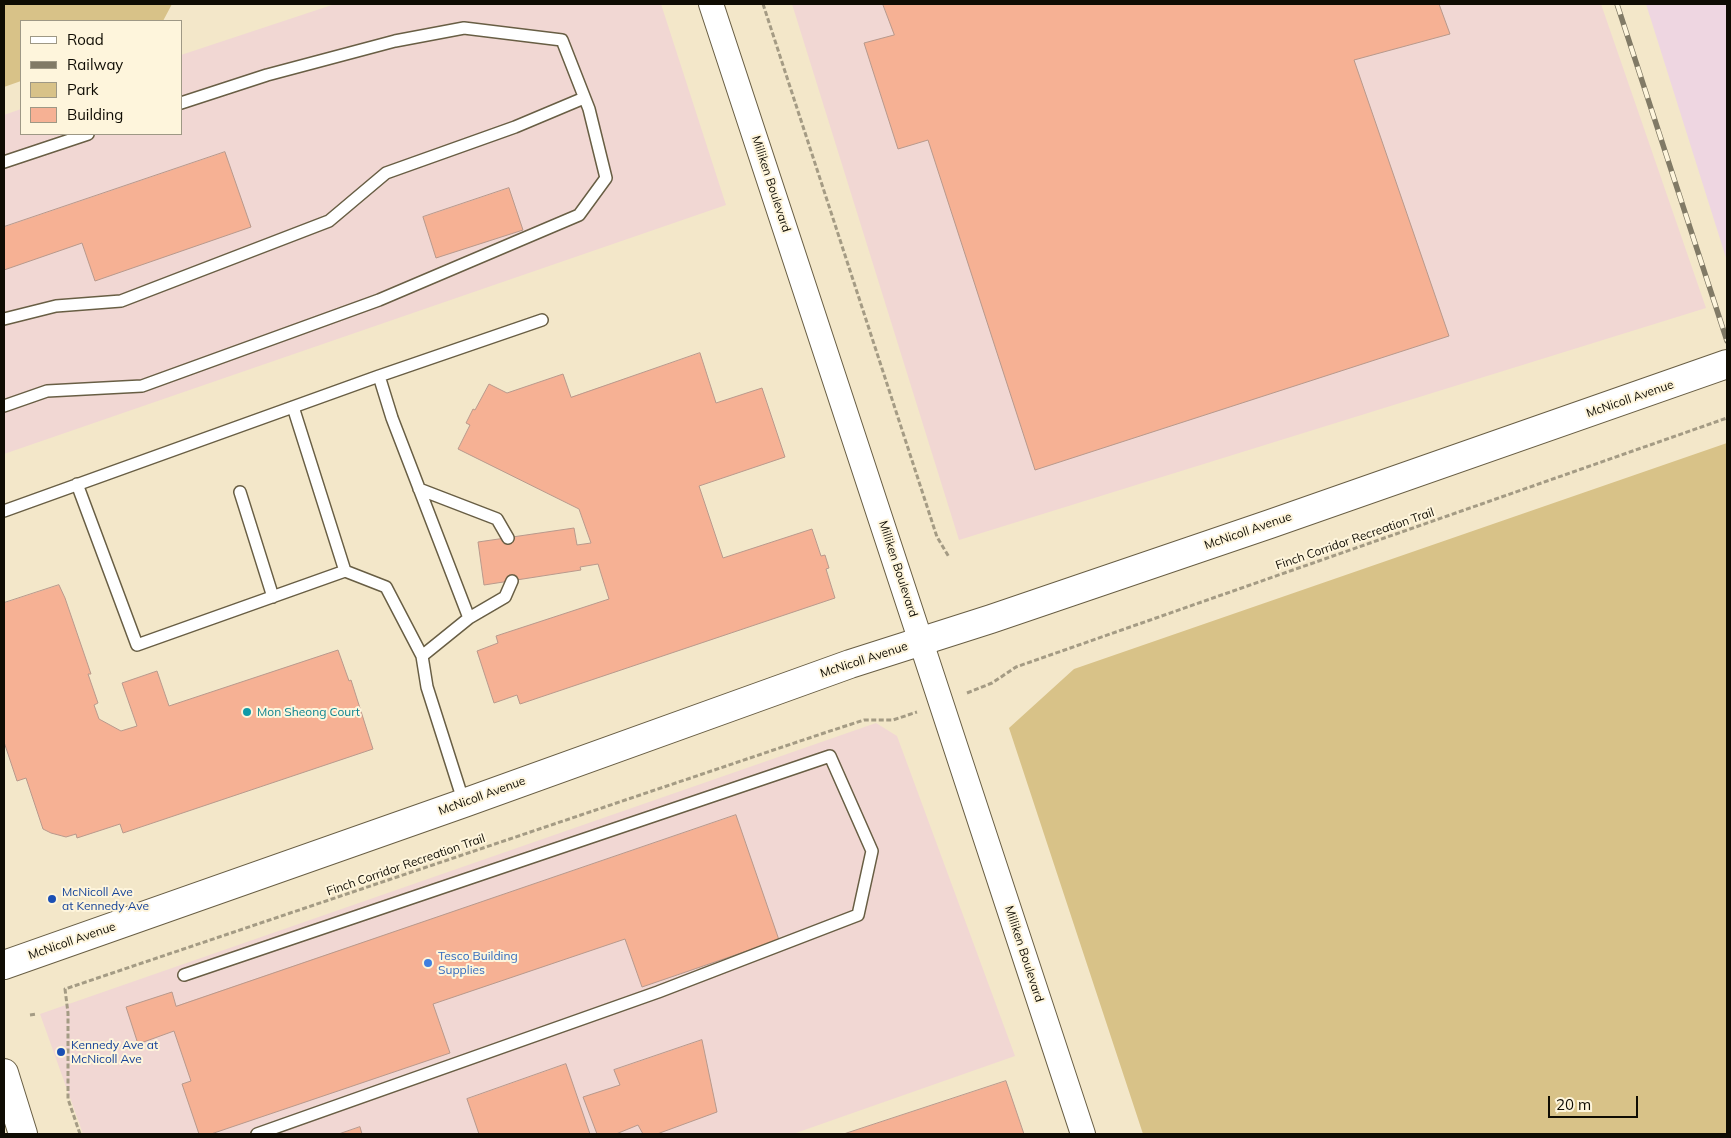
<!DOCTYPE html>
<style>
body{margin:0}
#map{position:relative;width:1731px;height:1138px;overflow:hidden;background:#f3e7c9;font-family:Mulish,sans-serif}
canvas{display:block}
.frame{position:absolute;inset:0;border:5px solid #0f0c03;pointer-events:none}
.legend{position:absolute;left:20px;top:20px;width:162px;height:115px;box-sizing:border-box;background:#fef5dc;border:1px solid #9e9885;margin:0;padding:6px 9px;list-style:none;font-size:15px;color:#0f0c03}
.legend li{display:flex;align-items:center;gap:10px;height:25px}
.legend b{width:25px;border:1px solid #9e9885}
.scale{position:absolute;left:1548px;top:1096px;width:90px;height:22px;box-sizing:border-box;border:2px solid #0f0c03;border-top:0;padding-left:6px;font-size:15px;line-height:18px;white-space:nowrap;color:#0f0c03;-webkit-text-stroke:4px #fef5dc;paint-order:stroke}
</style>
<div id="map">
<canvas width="1731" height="1138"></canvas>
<div class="frame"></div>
<ul class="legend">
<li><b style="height:6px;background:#fff"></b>Road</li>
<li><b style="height:6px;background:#817a66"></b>Railway</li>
<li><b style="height:14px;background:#d8c288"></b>Park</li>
<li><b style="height:14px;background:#f6b194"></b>Building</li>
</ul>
<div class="scale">20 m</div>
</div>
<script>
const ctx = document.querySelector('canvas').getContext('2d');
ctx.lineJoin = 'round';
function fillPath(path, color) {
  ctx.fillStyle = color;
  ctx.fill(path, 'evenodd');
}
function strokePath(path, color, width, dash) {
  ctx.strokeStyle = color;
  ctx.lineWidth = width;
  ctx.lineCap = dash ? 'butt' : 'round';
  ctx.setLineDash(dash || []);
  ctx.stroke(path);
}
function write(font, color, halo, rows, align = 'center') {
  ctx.font = font + ' Mulish,sans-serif';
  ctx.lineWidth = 4;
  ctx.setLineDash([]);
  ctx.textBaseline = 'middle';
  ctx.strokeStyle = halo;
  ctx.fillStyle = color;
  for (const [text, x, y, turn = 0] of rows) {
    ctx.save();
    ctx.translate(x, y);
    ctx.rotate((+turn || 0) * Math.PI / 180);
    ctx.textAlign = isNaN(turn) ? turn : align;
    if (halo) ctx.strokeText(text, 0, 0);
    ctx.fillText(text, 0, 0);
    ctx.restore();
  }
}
const commercial = new Path2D(`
 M1646 4H1727V261Z`);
const industrial = new Path2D(`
 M335 4H661L726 205 4 454V115L21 109V134H181V55Z
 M792 4H1601L1706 308 959 540Z
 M876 723 897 736 1015 1056 793 1134H83L40 1014Z`);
const green = new Path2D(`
 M4 4H172L163 21H21V81L4 87Z
 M1727 443V1134H1143L1009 728 1074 669Z`);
const building = new Path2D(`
 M883 4H1439L1450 34 1354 60 1449 336 1035 470 928 140 898 149 864 43 894 35Z
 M225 152 251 227 95 281 82 243 4 270V227Z
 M509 188 523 230 436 258 423 217Z
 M700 353 716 403 762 388 785 457 699 486 723 558 812 529 821 556 825 555 829 568 826 569 835 598 520 704 517 695 494 703 477 651 498 643 496 636 609 599 598 564 580 567 581 570 484 585 478 542 574 528 577 545 591 543 579 509 458 449 470 425 466 423 473 409 475 410 489 384 507 393 563 374 571 397Z
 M59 585 65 598 91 674H88L98 703 94 705 99 719 121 731 137 726 122 683 157 671 169 706 338 650 349 681 351 680 373 749 123 833 120 824 77 838 76 834 66 837 51 833 43 829 26 778 17 781 4 742V603Z
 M736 815 779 940 642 987 625 939 433 1004 450 1053 211 1134H199L182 1084 191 1081 174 1031 138 1044 126 1007 172 992 176 1006Z
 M702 1040 717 1112 657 1134H643L638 1125 616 1134H597L583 1097 620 1085 614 1070Z
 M566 1064 590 1134H479L467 1099Z
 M1006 1081 1024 1134H844Z
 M360 1127 362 1134H339Z`);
const path = new Path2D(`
 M763 4 937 537 949 557
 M967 693 992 683 1016 667 1727 418
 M30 1015 37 1014
 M80 1134 68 1099V1013L65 989 821 734 864 720H893L917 712`);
const lane = new Path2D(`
 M4 162 88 134
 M4 319 56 306 121 301 329 221 386 173 515 127 584 98
 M4 406 47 391 142 386 379 300 579 215 606 178 589 109 562 40 464 28 395 41 267 75 181 103
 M293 407 345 571
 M77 484 137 645 345 571 386 587 422 656
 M419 489 497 519 508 538
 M240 492 273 597
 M4 511 379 376
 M469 618 505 597 512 581
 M464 803 427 687 422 656 469 618 392 418 379 376 542 320
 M184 975 830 756 872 851 858 915 658 992 257 1134`);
const street = new Path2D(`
 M711 4 1083 1134`);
const secondary = new Path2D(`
 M4 965 464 803 850 664 991 619 1270 524 1727 364
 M4 1073 23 1134`);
const rail = new Path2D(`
 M1617 4 1727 341`);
const markers = [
 [247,712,5,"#0f9aa8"],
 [52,899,5,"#1a4fb4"],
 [428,963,5,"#3f7fe0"],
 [61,1052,5,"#1a4fb4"]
];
const streetNames = [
 ["Milliken Boulevard",771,184,72],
 ["McNicoll Avenue",1630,399,-19],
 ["McNicoll Avenue",1248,531,-19],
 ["Finch Corridor Recreation Trail",1355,539,-19],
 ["Milliken Boulevard",898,569,72],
 ["McNicoll Avenue",864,660,-18],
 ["McNicoll Avenue",482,796,-20],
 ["Finch Corridor Recreation Trail",406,865,-19],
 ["McNicoll Avenue",72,941,-19],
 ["Milliken Boulevard",1024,954,72]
];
const cultureNames = [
 ["Mon Sheong Court",257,712]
];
const transitNames = [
 ["McNicoll Ave",62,892],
 ["at Kennedy Ave",62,906],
 ["Kennedy Ave at",71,1045],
 ["McNicoll Ave",71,1059]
];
const shopNames = [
 ["Tesco Building",438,956],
 ["Supplies",438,970]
];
fillPath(commercial, '#eed6e1');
fillPath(industrial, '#f1d7d3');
fillPath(green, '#d8c288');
fillPath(building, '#f6b194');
strokePath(building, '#b8998c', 1);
strokePath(lane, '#685e44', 14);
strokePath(street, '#685e44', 26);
strokePath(secondary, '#685e44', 30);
strokePath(path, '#a49b84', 3, [5, 2.5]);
strokePath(lane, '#fff', 11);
strokePath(street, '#fff', 24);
strokePath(secondary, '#fff', 28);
strokePath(rail, '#817a66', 5.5);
strokePath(rail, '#fef5dc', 4, [11]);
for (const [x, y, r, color] of markers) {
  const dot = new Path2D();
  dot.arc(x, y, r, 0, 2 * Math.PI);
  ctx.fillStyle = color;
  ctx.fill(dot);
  strokePath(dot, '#fef5dc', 2);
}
write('12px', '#0f0c03', '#fef5dc', streetNames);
write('12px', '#0d838f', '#fef5dc', cultureNames, 'left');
write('12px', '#164399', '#fef5dc', transitNames, 'left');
write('12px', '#366cbe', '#fef5dc', shopNames, 'left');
</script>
